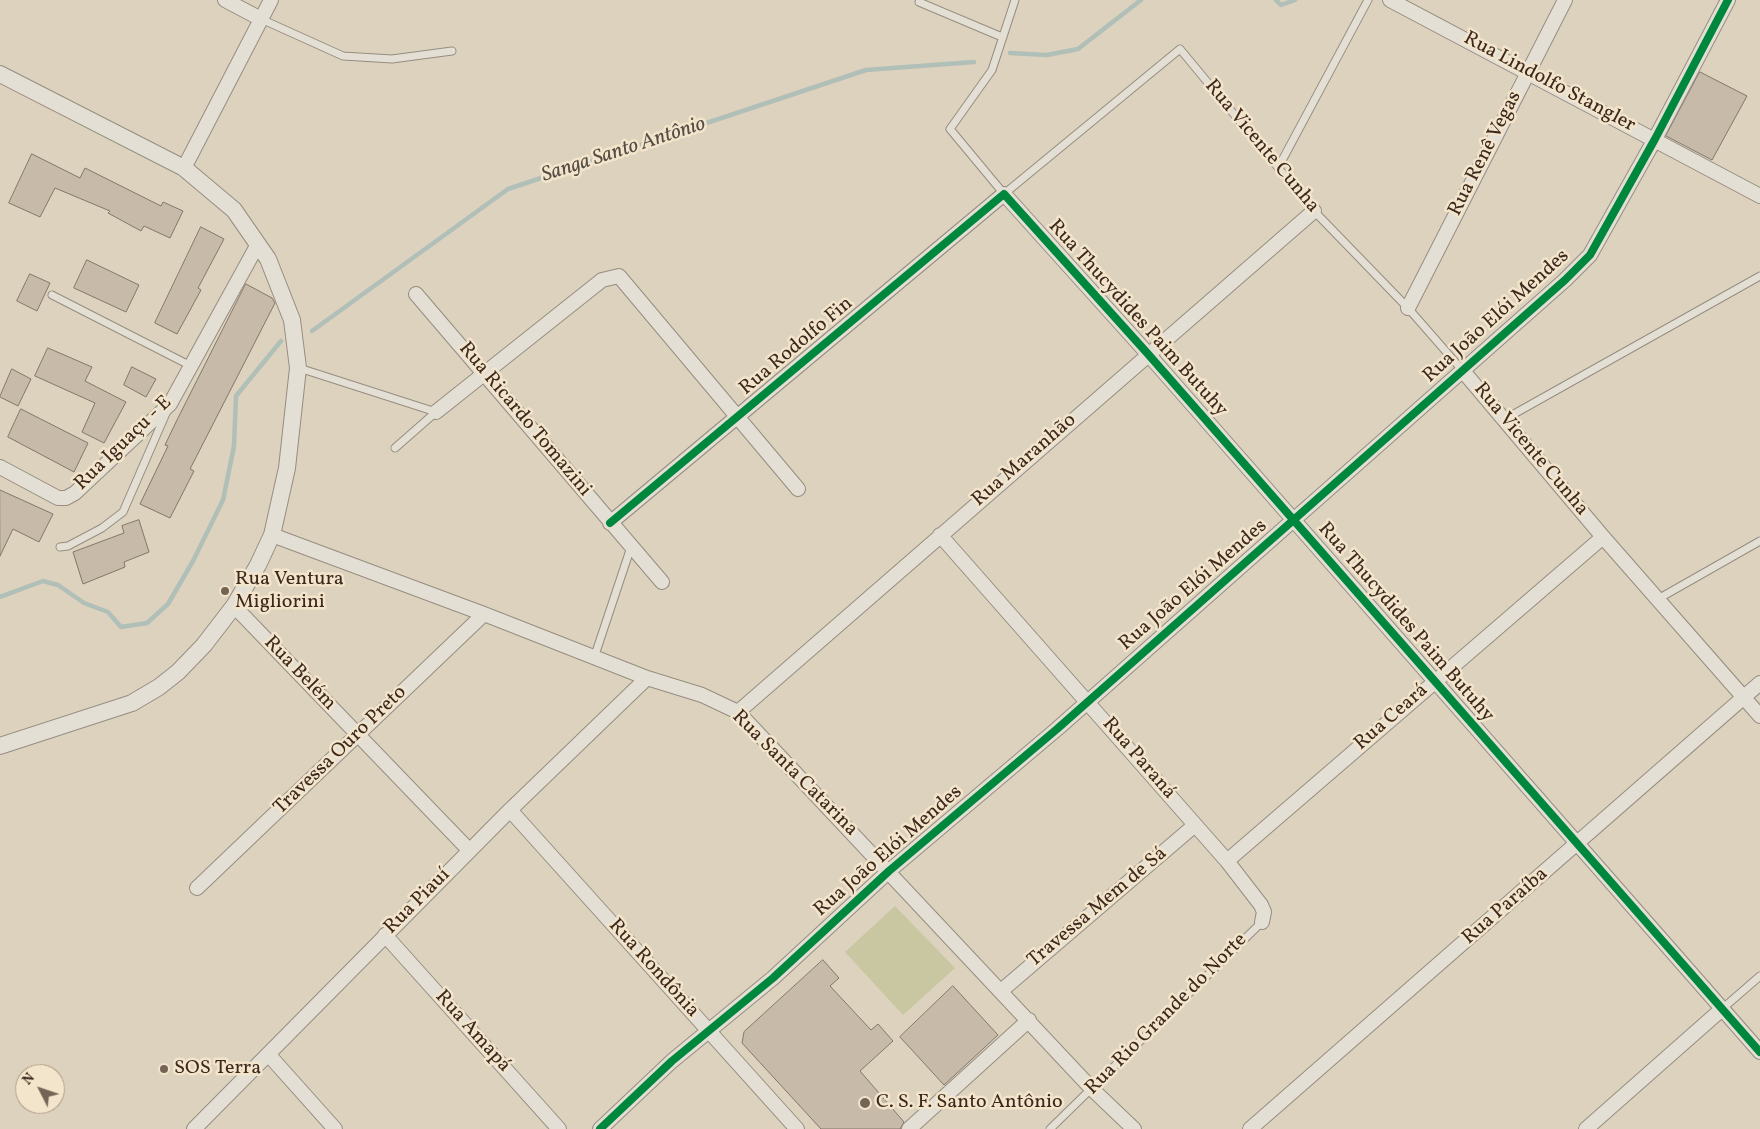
<!DOCTYPE html>
<meta charset="utf-8">
<style>
body{margin:0}
#map{position:relative;width:1760px;height:1129px;overflow:hidden;background:#ddd2bd;font-family:Vollkorn,serif}
canvas{display:block}
.north{position:absolute;left:15px;top:1064px;width:50px;height:50px;box-sizing:border-box;background:#f2e5cb;border:1px solid #aa9986;border-radius:50%;rotate:311deg;font-size:14px;font-weight:700;line-height:20px;text-align:center;color:#3d281e}
.north::after{content:'';display:block;margin:auto;width:18px;height:22px;background:#756456;clip-path:polygon(50% 0,100% 100%,50% 72%,0 100%)}
</style>
<div id="map">
<canvas width="1760" height="1129"></canvas>
<div class="north">N</div>
</div>
<script>
const ctx = document.querySelector('canvas').getContext('2d');
ctx.lineJoin = 'round';
function fillPath(path, color) {
  ctx.fillStyle = color;
  ctx.fill(path, 'evenodd');
}
function strokePath(path, color, width, dash) {
  ctx.strokeStyle = color;
  ctx.lineWidth = width;
  ctx.lineCap = dash ? 'butt' : 'round';
  ctx.setLineDash(dash || []);
  ctx.stroke(path);
}
function write(font, color, halo, rows, align = 'center') {
  ctx.font = font + ' Vollkorn,serif';
  ctx.lineWidth = 5;
  ctx.setLineDash([]);
  ctx.textBaseline = 'middle';
  ctx.strokeStyle = halo;
  ctx.fillStyle = color;
  for (const [text, x, y, turn = 0] of rows) {
    ctx.save();
    ctx.translate(x, y);
    ctx.rotate((+turn || 0) * Math.PI / 180);
    ctx.textAlign = isNaN(turn) ? turn : align;
    if (halo) ctx.strokeText(text, 0, 0);
    ctx.fillText(text, 0, 0);
    ctx.restore();
  }
}
const green = new Path2D(`
 M895 906 955 968 903 1015 845 952Z`);
const stream = new Path2D(`
 M1276 0 1281 5 1295 0
 M1010 53 1047 55 1078 49 1141 0
 M312 331 508 189 866 70 974 62
 M0 597 43 581 58 585 84 603 108 612 121 627 147 623 168 604 193 561 223 500 234 446 236 396 281 341`);
const building = new Path2D(`
 M1700 72 1747 96 1712 160 1666 136Z
 M32 154 80 178 85 168 161 206 163 202 183 211 170 238 144 226 141 231 108 213 110 211 55 188 40 217 9 203Z
 M201 227 224 239 198 288 201 290 177 334 155 323Z
 M87 260 139 285 126 312 74 288Z
 M30 274 50 283 37 311 17 301Z
 M246 284 272 298 275 303 190 469 194 471 170 518 140 504 168 446 165 445 177 420Z
 M48 348 92 367 85 381 126 402 104 443 82 432 95 403 35 376Z
 M132 367 156 379 146 397 124 385Z
 M12 369 31 379 18 406 0 397Z
 M21 409 88 443 74 472 8 437Z
 M0 490 53 514 39 542 13 529 0 556Z
 M139 520 149 552 124 562 125 567 83 584 73 552 124 533 122 526Z
 M823 960 839 978 830 986 871 1030 878 1024 893 1041 860 1071 904 1122 900 1129H821L742 1043 744 1032Z
 M953 986 998 1035 944 1085 900 1037Z`);
const service = new Path2D(`
 M1015 0 992 70 950 129 1004 194 1180 49 1314 211 1408 308 1463 371
 M919 2 1002 37
 M261 19 343 56 392 59 452 51
 M1278 168 1368 0
 M52 295 191 366
 M299 368 436 412
 M1505 419 1760 276
 M395 448 436 412
 M60 547 68 546 102 528 123 512 167 411
 M1658 599 1760 541
 M594 658 631 547
 M1722 1009 1760 976
 M1050 1129 1262 922`);
const minor = new Path2D(`
 M225 0 261 19
 M1390 0 1760 196
 M184 168 271 0
 M416 294 662 582
 M1408 308 1565 0
 M1463 371 1603 537 1760 716
 M436 412 602 280 619 276 798 489
 M0 467 58 498H66L75 493 170 404 258 244
 M610 523 1004 194 1148 354 1760 1052
 M272 535 484 614 647 678 702 695 738 712 1092 1089 1134 1129
 M940 535 1227 861 1261 905 1264 912 1262 922
 M234 606 469 850
 M738 712 1314 211
 M510 810 797 1129
 M1227 861 1603 537
 M197 888 484 614
 M385 935 559 1129
 M1001 991 1195 825
 M268 1054 335 1129
 M194 1129 510 810 647 678
 M600 1129 672 1061 773 978 889 871 1057 729 1565 280 1590 255 1655 139 1728 0
 M909 1129 1029 1020
 M1250 1129 1760 683
 M1586 1129 1722 1009`);
const tertiary = new Path2D(`
 M0 74 184 168 234 210 268 259 292 320 298 368 287 468 272 535 258 565 234 606 204 645 178 672 159 687 132 703 0 746`);
const cycleway = new Path2D(`
 M610 523 1004 194 1148 354 1760 1052
 M600 1129 672 1061 773 978 889 871 1057 729 1565 280 1590 255 1655 139 1728 0`);
const markers = [
 [225,591,5,"#756456"],
 [164,1069,5,"#756456"],
 [865,1103,6,"#756456"]
];
const streetNames = [
 ["Rua Lindolfo Stangler",1549,83,28],
 ["Rua Vicente Cunha",1261,147,50],
 ["Rua Renê Vegas",1486,154,-63],
 ["Rua João Elói Mendes",1497,317,-42],
 ["Rua Thucydides Paim Butuhy",1137,319,48],
 ["Rua Rodolfo Fin",797,347,-40],
 ["Rua Ricardo Tomazini",524,420,50],
 ["Rua Iguaçu - E",124,444,-44],
 ["Rua Vicente Cunha",1530,450,50],
 ["Rua Maranhão",1025,461,-41],
 ["Rua João Elói Mendes",1194,586,-41],
 ["Rua Thucydides Paim Butuhy",1405,623,49],
 ["Rua Belém",299,674,46],
 ["Rua Ceará",1392,718,-41],
 ["Travessa Ouro Preto",341,751,-44],
 ["Rua Paraná",1138,759,49],
 ["Rua Santa Catarina",794,774,45],
 ["Rua João Elói Mendes",889,852,-41],
 ["Rua Piauí",418,902,-45],
 ["Rua Paraíba",1506,907,-41],
 ["Travessa Mem de Sá",1098,908,-40],
 ["Rua Rondônia",653,969,48],
 ["Rua Rio Grande do Norte",1167,1015,-45],
 ["Rua Amapá",472,1032,48]
];
const poiNames = [
 ["Rua Ventura",235,580],
 ["Migliorini",235,603],
 ["SOS Terra",174,1069],
 ["C. S. F. Santo Antônio",876,1103]
];
const waterNames = [
 ["Sanga Santo Antônio",624,151,-18]
];
fillPath(green, '#c8c7a2');
strokePath(stream, '#b0bfb8', 4.5);
fillPath(building, '#c8baa8');
strokePath(building, '#80776b', 1);
strokePath(service, '#968d80', 9);
strokePath(minor, '#968d80', 16);
strokePath(tertiary, '#968d80', 18);
strokePath(service, '#e4dfd4', 7);
strokePath(minor, '#e4dfd4', 14);
strokePath(tertiary, '#e4dfd4', 16);
strokePath(cycleway, '#00873e', 8);
for (const [x, y, r, color] of markers) {
  const dot = new Path2D();
  dot.arc(x, y, r, 0, 2 * Math.PI);
  ctx.fillStyle = color;
  ctx.fill(dot);
  strokePath(dot, '#f2e5cb', 2);
}
write('20px', '#3d281e', '#f2e5cb', streetNames);
write('20px', '#3d281e', '#f2e5cb', poiNames, 'left');
write('italic 21px', '#554c44', '#f2e5cb', waterNames);
</script>
